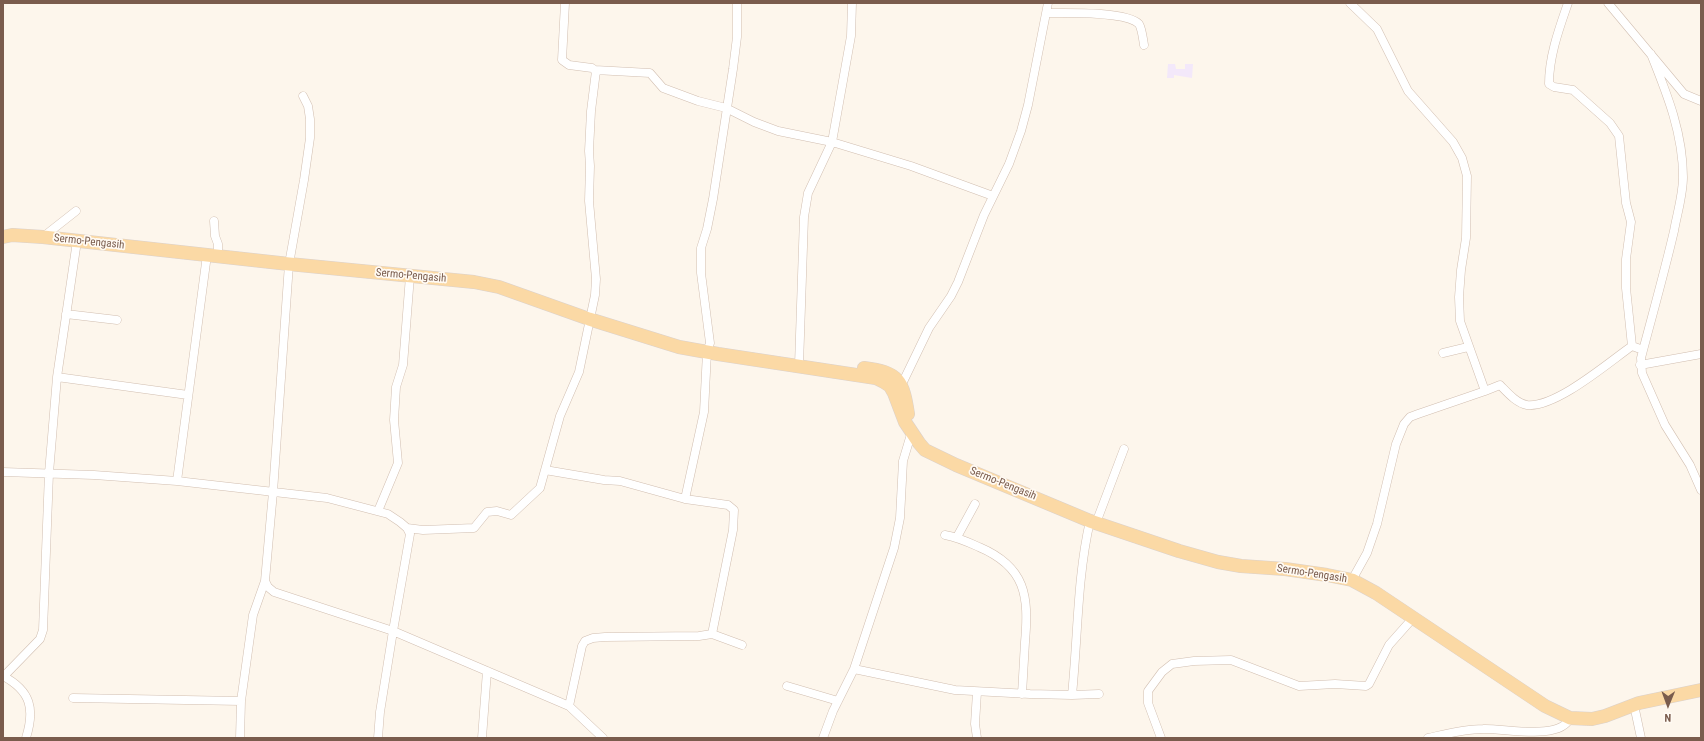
<!DOCTYPE html>
<style>
body{margin:0}
#map{position:relative;width:1704px;height:741px;overflow:hidden;background:#fdf6ec;font-family:"Roboto Condensed",sans-serif}
canvas{display:block}
.frame{position:absolute;inset:0;border:4px solid #7a5c4d;pointer-events:none}
.north{position:absolute;left:1648px;top:685px;width:40px;height:40px;-webkit-text-stroke:3px #fffaf3;paint-order:stroke;rotate:181deg;font-size:11px;font-weight:700;line-height:16px;text-align:center;color:#7a5c4d}
.north::after{content:'';display:block;margin:auto;width:14px;height:18px;background:#7a5c4d;clip-path:polygon(50% 0,100% 100%,50% 72%,0 100%)}
</style>
<div id="map">
<canvas width="1704" height="741"></canvas>
<div class="frame"></div>
<div class="north">N</div>
</div>
<script>
const ctx = document.querySelector('canvas').getContext('2d');
ctx.lineJoin = 'round';
function fillPath(path, color) {
  ctx.fillStyle = color;
  ctx.fill(path, 'evenodd');
}
function strokePath(path, color, width, dash) {
  ctx.strokeStyle = color;
  ctx.lineWidth = width;
  ctx.lineCap = dash ? 'butt' : 'round';
  ctx.setLineDash(dash || []);
  ctx.stroke(path);
}
function write(font, color, halo, rows, align = 'center') {
  ctx.font = font + ' "Roboto Condensed",sans-serif';
  ctx.lineWidth = 3.5;
  ctx.setLineDash([]);
  ctx.textBaseline = 'middle';
  ctx.strokeStyle = halo;
  ctx.fillStyle = color;
  for (const [text, x, y, turn = 0] of rows) {
    ctx.save();
    ctx.translate(x, y);
    ctx.rotate((+turn || 0) * Math.PI / 180);
    ctx.textAlign = isNaN(turn) ? turn : align;
    if (halo) ctx.strokeText(text, 0, 0);
    ctx.fillText(text, 0, 0);
    ctx.restore();
  }
}
const education = new Path2D(`
 M1168 64H1175L1176 69H1185V64H1193L1192 78 1174 75V78H1167Z`);
const street = new Path2D(`
 M565 3 562 60 569 65 592 68 596 71 591 111 589 151 590 166 589 201 596 279 595 295 579 372 560 416 545 470 604 480 620 481 685 499
 M1350 3 1377 29 1408 91 1453 142 1462 158 1467 176 1466 238 1461 270 1459 297 1460 321 1485 391 1418 414 1410 417 1404 424 1396 444 1377 524 1367 553 1352 580
 M1568 3C1559 29 1549 56 1549 84L1554 87 1573 90 1610 123 1619 136 1626 203 1631 222 1626 259V288L1632 346 1643 350
 M1608 3 1684 94 1701 101
 M1047 13C1065 13 1127 11 1139 24 1142 29 1143 39 1144 45
 M1651 54C1667 94 1683 133 1683 177 1683 195 1677 214 1674 231 1664 274 1652 316 1641 358L1642 373 1665 425 1690 465 1701 490
 M595 70 650 73 663 88 698 101 726 108 754 122 778 131 832 142 911 166 993 196
 M303 96 308 106 310 119V138L304 180 289 264 273 492 265 581 268 587 274 592 393 631 380 712 378 738
 M214 221 215 236 218 244V256
 M43 237 76 211
 M66 314 117 320
 M1443 353 1468 347
 M799 365 804 217 808 193 832 142 851 36 852 3
 M1640 365 1701 354
 M57 377 188 395
 M901 386 929 328 951 296 958 282 984 215 1009 164 1021 131 1028 105 1048 3
 M1485 391 1500 385C1507 392 1516 403 1527 405 1556 408 1609 362 1632 346
 M3 472 94 475 177 481 327 498 388 514 400 522 407 528 410 534 393 631 569 706 603 738
 M177 481 207 255
 M378 511 398 463 394 420 396 387 403 365 410 276
 M1096 523 1124 449
 M407 528 423 530 474 528 487 512 497 511 511 515 540 488 545 470
 M945 535C957 537 968 542 979 547 1026 567 1029 596 1025 642 1024 659 1023 677 1022 694
 M957 537 975 504
 M712 634 742 645
 M854 669 955 690 1030 694 1072 695C1078 636 1077 578 1090 521
 M3 676C31 691 35 709 26 738
 M4 676 40 639 43 630 49 473 57 377 77 241
 M787 686 838 701
 M977 692 975 724 977 738
 M1072 695 1099 694
 M73 698 241 701 240 738
 M241 701 253 615 265 581
 M1634 705 1641 738
 M569 706 582 646 585 641 593 638 605 637 699 636 712 634 733 530 734 510 728 505 685 499 704 412 707 352 710 343 701 273V248L707 229 713 199 733 69 737 37V3
 M482 738 487 671
 M823 738 833 711 854 669 894 548 900 518 903 461 912 431
 M1161 738 1148 703V691L1162 672 1172 664 1194 661 1231 660 1299 686 1335 684 1366 686 1369 684 1389 645 1413 618
 M1428 738C1446 734 1464 729 1483 729 1505 728 1560 741 1570 718`);
const primary = new Path2D(`
 M3 237 12 235 43 237 289 264 474 282 499 287 589 319 679 347 718 354 876 378 884 382 890 386 894 393 905 422 919 443 925 450 956 465 1090 521 1179 551 1218 562 1241 566 1285 569 1327 575 1352 580 1376 593 1545 706 1570 718 1592 719 1605 716 1639 703 1701 690
 M864 368C899 372 903 381 908 414`);
const streetNames = [
 ["Sermo-Pengasih",89,242,6],
 ["Sermo-Pengasih",411,276,5],
 ["Sermo-Pengasih",1003,484,22],
 ["Sermo-Pengasih",1312,574,9]
];
fillPath(education, '#f3e8fa');
strokePath(street, '#d1beb0', 9);
strokePath(primary, '#dad1cd', 14);
strokePath(street, '#fff', 8);
strokePath(primary, '#fbd9a5', 13);
write('11px', '#7a5c4d', '#fffaf3', streetNames);
</script>
